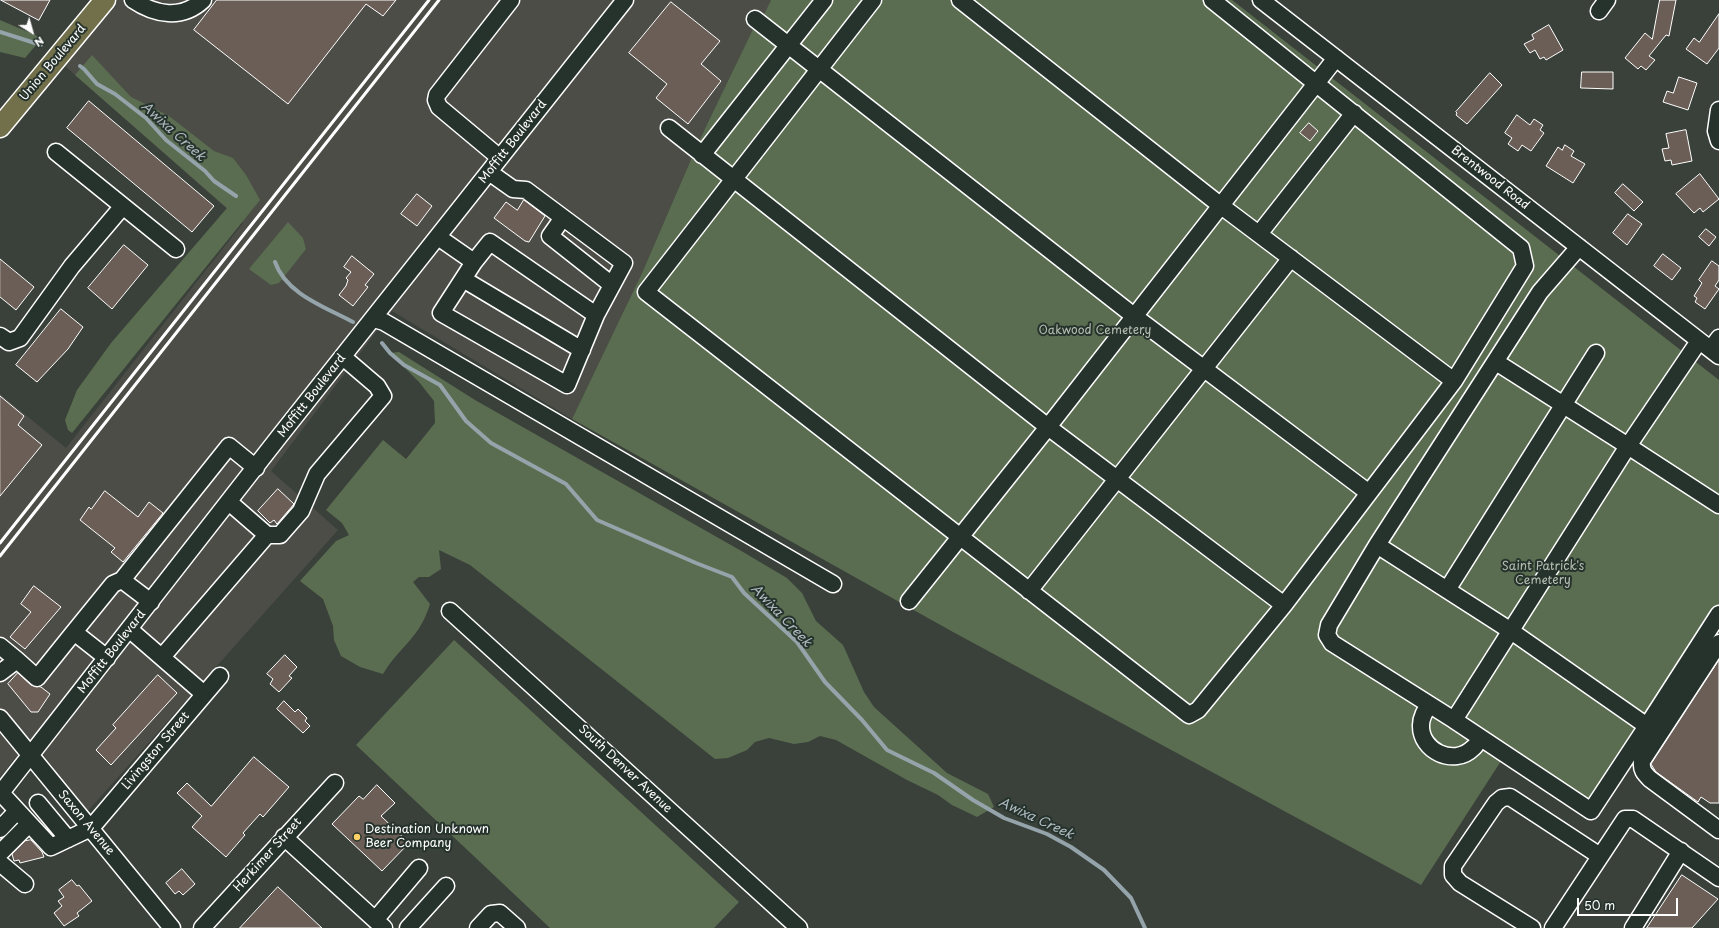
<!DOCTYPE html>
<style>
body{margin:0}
#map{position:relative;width:1719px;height:928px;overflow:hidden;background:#3a403a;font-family:"Playpen Sans",sans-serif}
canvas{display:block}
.north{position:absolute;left:12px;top:12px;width:40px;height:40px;-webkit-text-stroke:3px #26332d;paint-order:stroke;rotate:143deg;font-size:11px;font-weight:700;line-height:16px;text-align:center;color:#fff}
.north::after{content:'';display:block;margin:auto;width:14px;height:18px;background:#fff;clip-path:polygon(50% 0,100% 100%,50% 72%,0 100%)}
.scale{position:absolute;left:1577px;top:898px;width:101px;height:18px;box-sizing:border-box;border:2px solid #fff;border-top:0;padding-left:5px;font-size:12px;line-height:14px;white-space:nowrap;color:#fff;-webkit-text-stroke:3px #26332d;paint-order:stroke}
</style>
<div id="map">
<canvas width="1719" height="928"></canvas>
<div class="north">N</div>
<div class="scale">50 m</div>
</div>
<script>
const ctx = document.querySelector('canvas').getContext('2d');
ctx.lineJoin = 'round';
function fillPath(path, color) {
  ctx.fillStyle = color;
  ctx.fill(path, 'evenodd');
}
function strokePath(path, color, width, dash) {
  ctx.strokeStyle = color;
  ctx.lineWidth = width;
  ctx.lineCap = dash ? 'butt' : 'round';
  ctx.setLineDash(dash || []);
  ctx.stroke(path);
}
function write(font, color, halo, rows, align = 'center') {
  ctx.font = font + ' "Playpen Sans",sans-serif';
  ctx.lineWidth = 4;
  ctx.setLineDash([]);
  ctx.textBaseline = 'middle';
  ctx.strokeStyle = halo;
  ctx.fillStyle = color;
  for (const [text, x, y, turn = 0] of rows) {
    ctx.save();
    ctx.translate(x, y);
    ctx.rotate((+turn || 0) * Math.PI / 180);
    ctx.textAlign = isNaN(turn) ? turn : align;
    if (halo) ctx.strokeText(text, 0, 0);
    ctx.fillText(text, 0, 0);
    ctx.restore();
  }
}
const built = new Path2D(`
 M105 0H771L758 28 755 25 699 141 642 273 572 419 392 311 271 471 338 530 87 812 31 738 0 777V394L66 448 243 223 57 59Z`);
const green = new Path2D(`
 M771 0H1232L1719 380V626L1592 818 1501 761 1421 885 953 632 572 419 642 273 699 141 755 25 758 27Z
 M0 20 42 38 25 58 0 52Z
 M92 55 131 97 169 116 214 151 233 158 246 175 260 200 72 433 68 430 65 420 77 390 111 343 227 208 75 75Z
 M288 222 303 238 306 249 279 283 271 285 249 269Z
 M399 352 475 400 738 549 787 578 802 593 816 621 843 645 864 692 874 707 947 773 988 794 994 807 977 817 952 805 938 795 907 780 836 740 820 736 808 742 794 744 769 738 755 742 747 750 728 758 715 759 470 565 439 550 441 569 429 577H419L413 582 430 604C420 638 400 646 383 674L360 667 341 656 334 640 333 626 323 599 300 581 336 541 349 535 342 523 326 510 383 440 406 459 435 423 434 401 419 382 390 353Z
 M454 640 739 902 714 928H550L356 745Z`);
const stream = new Path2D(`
 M0 32 41 45
 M80 66 84 69 97 84 115 94 146 118 166 140 205 171 214 181 236 196
 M275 262C286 294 325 307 353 322
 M382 343 390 353 404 365 440 385 466 421 491 443 566 484 597 520 696 563 732 577 744 593 797 642 825 682 862 720 887 750 934 773 973 800 1004 818 1047 834 1071 847 1104 870 1131 898 1145 928`);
const building = new Path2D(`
 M1 0H50L39 20Z
 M217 0H396L383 16 366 4 288 104 194 30Z
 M1660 0H1676L1669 36 1666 35 1649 56 1655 60 1646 70 1641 66 1638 69 1625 58 1645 33 1652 39Z
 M671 2 720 41 701 64 721 81 688 124 656 98 667 84 629 53Z
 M1719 14V48L1707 64 1686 49 1694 38 1699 42Z
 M1549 25 1563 50 1546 60 1544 57 1540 59 1535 50 1530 53 1524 44 1534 39 1532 35Z
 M1582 72H1613V89L1581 88Z
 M1490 73 1502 85 1467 124 1456 115 1457 113 1456 112Z
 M1679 77 1697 83 1688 110 1663 102 1667 91 1673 93Z
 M89 101 214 206 192 232 67 128Z
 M1517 115 1530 125 1534 119 1543 125 1540 130 1544 133 1531 151 1522 145 1518 151 1508 144 1512 138 1505 133Z
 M1309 123 1318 131 1310 141 1300 133Z
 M1686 130 1692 161 1672 165 1671 160 1665 161 1662 149 1669 148 1666 134Z
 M1565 145 1574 151 1571 156 1585 164 1573 183 1546 166 1558 147 1562 150Z
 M1700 174 1719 199 1703 212 1700 208 1694 213 1676 194Z
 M1623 184 1643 202 1634 211 1615 193Z
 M417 194 432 206 417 226 401 214Z
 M524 200 545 216 529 242 525 241 494 218 506 202 517 210Z
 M1628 214 1642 224 1627 245 1613 233Z
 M1706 229 1716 237 1709 246 1699 237Z
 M124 245 148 265 112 309 88 288Z
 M1663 254 1681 268 1672 280 1654 266Z
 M352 256 374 274 365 285 368 287 353 306 339 295 346 286 348 280 346 278 351 272 344 267Z
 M0 259 34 287 16 310 0 297Z
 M1712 261 1719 266V280L1715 286 1719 289 1705 309 1695 302 1697 298 1694 296 1702 283 1699 280Z
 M61 309 83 327 68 349 37 382 16 365Z
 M0 396 24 416 18 425 42 445 0 496Z
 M278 489 294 504 277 524 274 520 270 523 258 511Z
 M105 491 138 517 149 502 163 513 123 562 111 552 115 548 80 520 89 507 91 509Z
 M34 586 61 607 25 649 10 637 31 612 21 604Z
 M285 655 297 667 289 676 292 678 279 692 270 684 273 679 267 674Z
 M1719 660V803H1710L1701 797 1698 802 1656 772 1651 764Z
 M18 673 31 685 41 687 50 694 38 712H31L8 684Z
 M158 675 177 693 111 765 96 750 116 728 113 725Z
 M284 701 295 712 298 709 307 718 305 721 310 726 303 733 277 709Z
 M254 757 289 787 263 817 260 814 243 833 245 835 226 857 192 827 202 816 177 793 187 783 211 806Z
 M377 785 395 803 381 816 409 843 382 871 332 824 359 796 363 799Z
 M31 840 42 852 44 857 20 863 19 860 14 861 12 854 25 841Z
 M182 869 195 884 183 895 179 891 175 894 166 883Z
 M1682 875 1718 899 1692 928H1647Z
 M72 880 77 886 79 885 92 901 77 913 79 916 64 926 54 913 62 906 58 901 64 897 59 890Z
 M278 887 322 928H240Z`);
const minor = new Path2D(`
 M133 0C155 15 182 20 203 0
 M873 0 646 292 1189 715 1198 710 1284 605 1454 381 1525 266 1521 248 1212 0
 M960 0 1220 205 1454 381
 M1261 0 1719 356
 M1599 11 1607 0
 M755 19 1134 316 1369 493
 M1719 110 1716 131 1719 141
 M669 128 1048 427 1284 605
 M56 152 176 249
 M702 155 824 0
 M500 158 439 107 436 100 437 95 511 0
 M489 172 513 189 526 190 624 263 596 315 567 385 441 313 474 262 490 242 596 315
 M562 219 550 236 612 285
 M1259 234 1354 113
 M438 237 474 262
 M1579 247 1540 292 1377 545 1511 631 1647 726 1719 614
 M463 279 582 350
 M374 319 384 322 833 584
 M0 336 9 342 20 338 72 266 123 206
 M1699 341 1628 446 1719 505
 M1711 349 1719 338
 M229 502 267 535H280L301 511 317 474 383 396 377 386 343 357
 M1377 545 1329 625 1327 635 1332 643 1454 720 1628 446 1496 362
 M122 580 229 446 256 468
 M1447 590 1596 353
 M1029 591 1291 258
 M909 601 1048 427 1336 58
 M450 611 799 928
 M129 629 204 694
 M1719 643 1642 761C1641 770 1644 773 1650 779L1719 830
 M0 646 17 660
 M162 657 267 535
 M107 658 74 632 113 584 122 580 151 602
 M0 673 17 660 37 678 74 632
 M1429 705C1425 711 1421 717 1421 725 1420 751 1454 767 1473 748 1476 746 1478 741 1480 738
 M0 718 172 928
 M1454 720 1591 811 1647 726
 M1 793 51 847 91 828 220 676
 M0 794 278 438 625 0
 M38 803 68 839
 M0 829 17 811
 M284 837 384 928
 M0 853 29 824
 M0 863 25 884
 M375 920 419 868
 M202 928 335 783
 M408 928 446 886
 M478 928 491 914 500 913 517 928
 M1532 928 1460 883 1453 875V866L1496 803 1502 798 1510 797 1600 856
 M1553 928 1625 819H1633L1719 878
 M1633 928 1681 851`);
const major = new Path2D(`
 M0 127 105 0`);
const rail = new Path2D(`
 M0 543 429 0
 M0 556 439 0`);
const markers = [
 [357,837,4,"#ffd166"]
];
const streetNames = [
 ["Union Boulevard",53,63,-50],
 ["Moffitt Boulevard",513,142,-52],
 ["Brentwood Road",1490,178,38],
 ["Moffitt Boulevard",312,396,-52],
 ["Moffitt Boulevard",112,652,-52],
 ["Livingston Street",156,751,-50],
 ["South Denver Avenue",625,769,43],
 ["Saxon Avenue",86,823,50],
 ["Herkimer Street",268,855,-48]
];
const parkNames = [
 ["Oakwood Cemetery",1095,331],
 ["Saint Patrick's",1543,567],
 ["Cemetery",1543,581]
];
const poiNames = [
 ["Destination Unknown",365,830],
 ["Beer Company",365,844]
];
const waterNames = [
 ["Awixa Creek",173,132,42],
 ["Awixa Creek",781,616,46],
 ["Awixa Creek",1036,819,25]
];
fillPath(built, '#4c4d47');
fillPath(green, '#5a6d50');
strokePath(stream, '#94a4aa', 4);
fillPath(building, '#6a5e57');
strokePath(building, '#fff', 1);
strokePath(minor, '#fff', 19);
strokePath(major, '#fff', 23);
strokePath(minor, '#26332d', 16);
strokePath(major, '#71704a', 20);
strokePath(rail, '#fff', 3);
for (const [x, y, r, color] of markers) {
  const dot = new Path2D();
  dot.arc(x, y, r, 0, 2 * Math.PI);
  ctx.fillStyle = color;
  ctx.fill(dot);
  strokePath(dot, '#26332d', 1.5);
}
write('12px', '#fff', '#26332d', streetNames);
write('12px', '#b5bdb0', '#26332d', parkNames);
write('12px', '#fff', '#26332d', poiNames, 'left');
write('italic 13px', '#afbbc0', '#26332d', waterNames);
</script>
